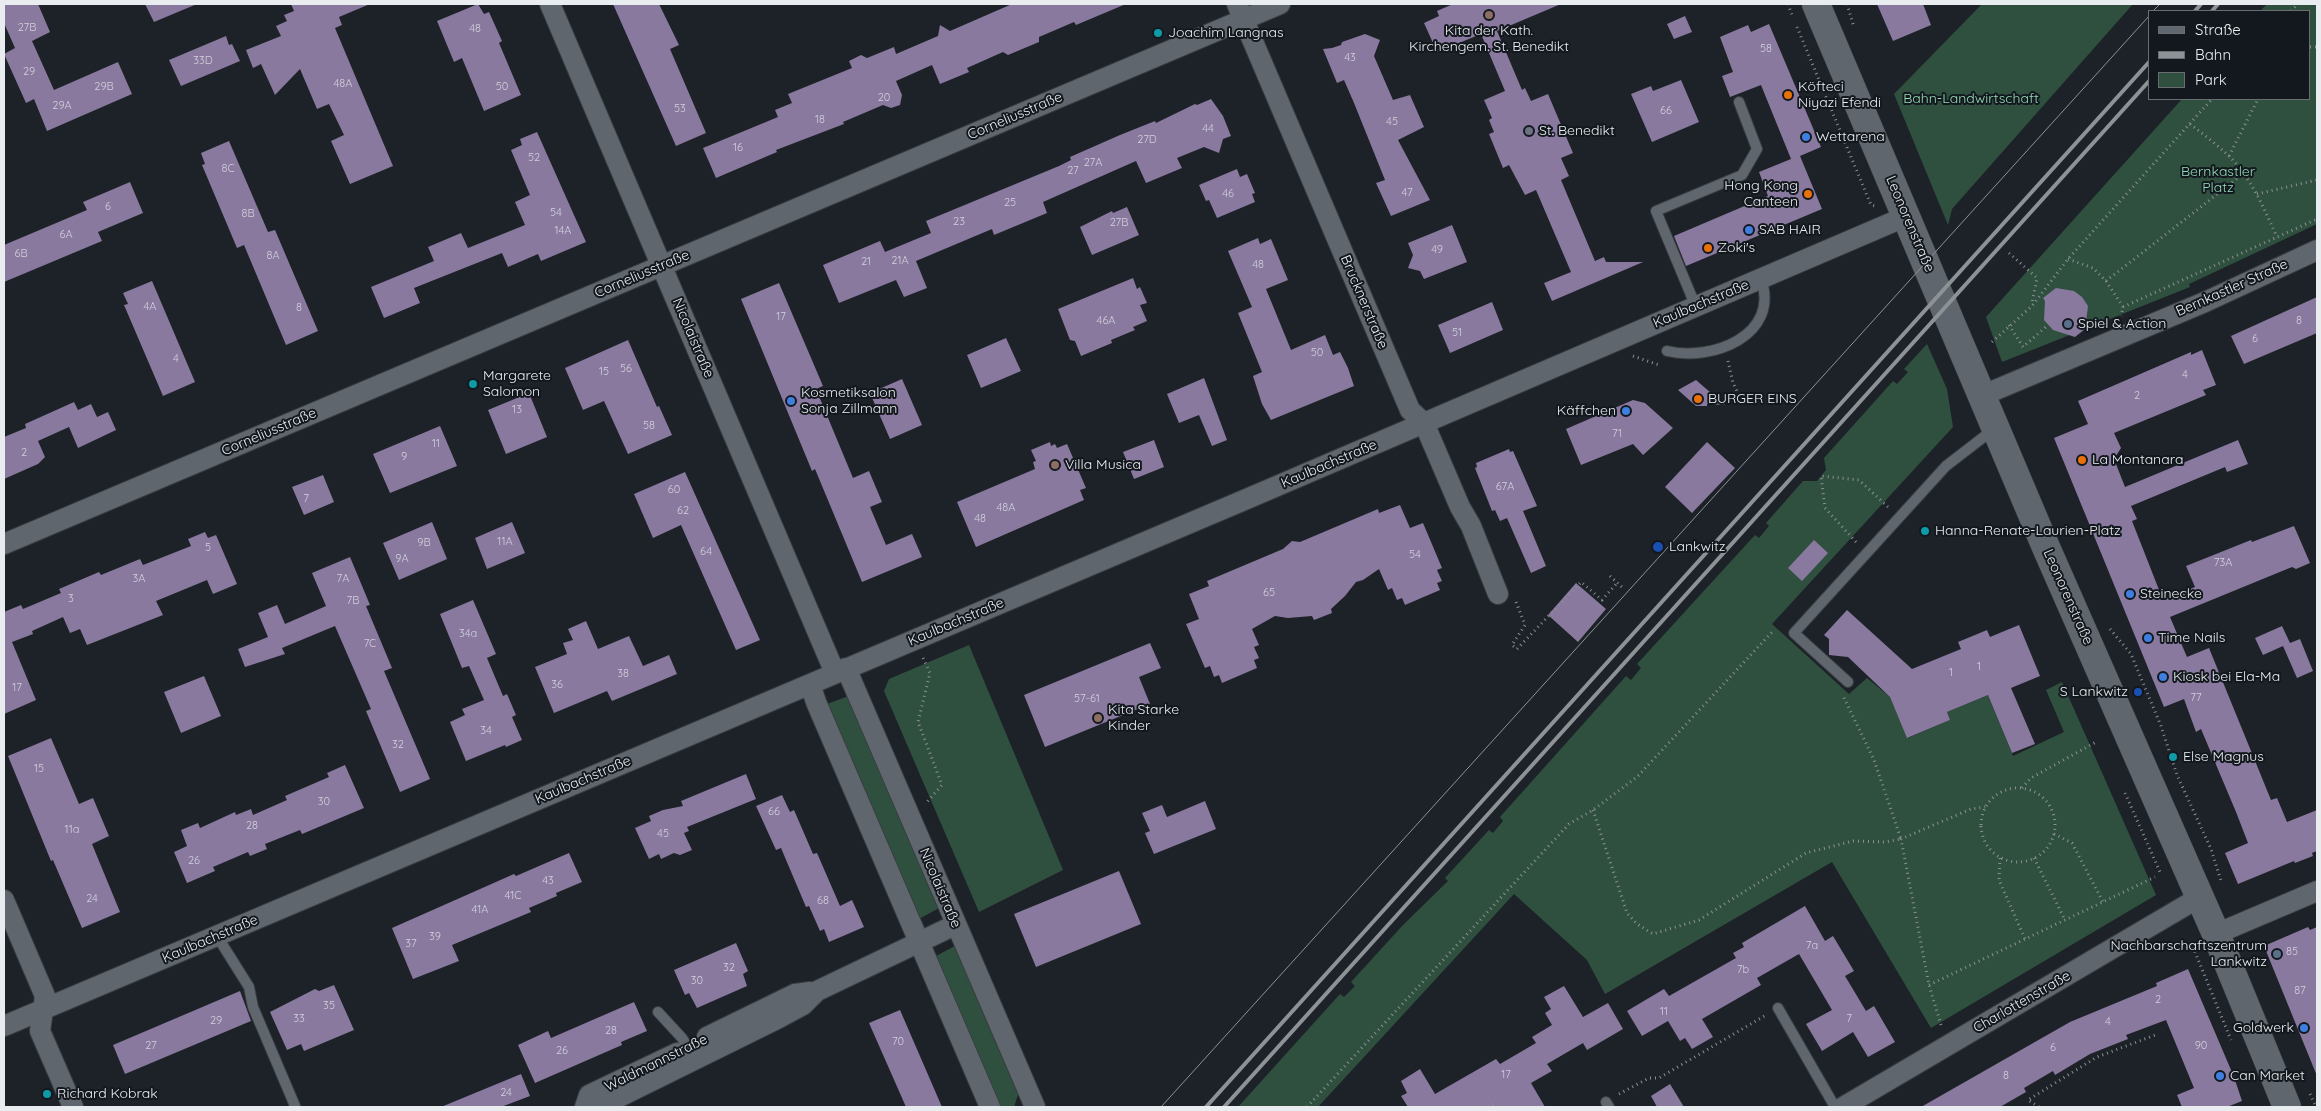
<!DOCTYPE html>
<meta charset="utf-8">
<style>
body{margin:0}
#map{position:relative;width:2321px;height:1111px;overflow:hidden;background:#1c2227;font-family:Quicksand,sans-serif}
canvas{display:block}
.frame{position:absolute;inset:0;border:5px solid #e9edf0;pointer-events:none}
.legend{position:absolute;left:2148px;top:10px;width:162px;height:90px;box-sizing:border-box;background:#13181e;border:1px solid #696d72;margin:0;padding:6px 9px;list-style:none;font-size:15px;color:#e9edf0}
.legend li{display:flex;align-items:center;gap:10px;height:25px}
.legend b{width:25px;border:1px solid #696d72}
</style>
<div id="map">
<canvas width="2321" height="1111"></canvas>
<div class="frame"></div>
<ul class="legend">
<li><b style="height:6px;background:#60666d"></b>Straße</li>
<li><b style="height:6px;background:#8d9296"></b>Bahn</li>
<li><b style="height:14px;background:#30503f"></b>Park</li>
</ul>
</div>
<script>
const ctx = document.querySelector('canvas').getContext('2d');
ctx.lineJoin = 'round';
function fillPath(path, color) {
  ctx.fillStyle = color;
  ctx.fill(path, 'evenodd');
}
function strokePath(path, color, width, dash) {
  ctx.strokeStyle = color;
  ctx.lineWidth = width;
  ctx.lineCap = dash ? 'butt' : 'round';
  ctx.setLineDash(dash || []);
  ctx.stroke(path);
}
function write(font, color, halo, rows, align = 'center') {
  ctx.font = font + ' Quicksand,sans-serif';
  ctx.lineWidth = 4;
  ctx.setLineDash([]);
  ctx.textBaseline = 'middle';
  ctx.strokeStyle = halo;
  ctx.fillStyle = color;
  for (const [text, x, y, turn = 0] of rows) {
    ctx.save();
    ctx.translate(x, y);
    ctx.rotate((+turn || 0) * Math.PI / 180);
    ctx.textAlign = isNaN(turn) ? turn : align;
    if (halo) ctx.strokeText(text, 0, 0);
    ctx.fillText(text, 0, 0);
    ctx.restore();
  }
}
const green = new Path2D(`
 M1982 4H2133L1952 209 1948 225 1894 94Z
 M2267 4H2317V224L2189 284 2190 287 2002 362 1986 317 2182 99H2310V11H2260Z
 M1927 344 1947 389 1953 427 1772 624 1849 694 1867 678 1890 697 1908 738 1950 720 1947 712 1988 695 2013 756 2064 732 2046 690 2062 682 2156 895 1931 1028 1832 862 1605 994 1587 960 1514 894 1318 1107H1238L1340 994 1344 997 1355 986 1351 982 1403 925 1448 881 1445 878 1489 830 1493 833 1503 821 1500 817 1626 676 1631 680 1641 668 1637 664 1755 535 1759 538 1769 526 1766 523 1803 481H1817L1826 470 1824 458 1893 381 1897 384 1908 372 1904 369Z
 M969 645 1063 870 979 912 884 691 889 679Z
 M846 697H848L939 908 919 919 827 704Z
 M953 947H956L1019 1092 1014 1107H996L936 956Z`);
const building = new Path2D(`
 M4 4H38L50 32 32 41 54 90 118 62 132 94 47 131 34 99 26 103 4 54 15 48 4 23Z
 M145 4H197L154 22Z
 M291 4H370L339 17 342 25 335 28 393 166 350 184 331 141 344 135 329 104 317 109 300 69 275 95 261 64 253 68 246 50 281 36 276 26 287 21 284 15 294 11Z
 M478 4 484 14 489 12 502 41 499 43 521 95 484 111 462 58 454 62 437 21Z
 M613 4H659L679 45 670 49 706 133 676 146Z
 M1012 4H1126L1076 25 1074 22 1039 37V42L1008 55 1003 52 967 68 969 72 940 84 932 65 896 81 902 95 900 105 891 108 883 105 843 122 844 124 776 150 777 152 716 178 703 148 778 117 775 110 792 103 788 94 852 68 849 61 861 55 867 58 894 47 896 54 938 36 940 25 950 31Z
 M1453 4H1561L1497 31 1522 90 1525 88 1531 101 1548 94 1573 153 1561 158 1569 176 1561 180 1595 261 1604 257 1606 262H1643L1552 301 1544 283 1571 272 1536 190 1525 195 1509 165 1503 168 1489 134 1494 132 1489 120 1492 118 1484 100 1505 91 1481 34 1437 52 1424 23 1439 16 1437 11Z
 M1877 4H1923L1931 25 1893 41Z
 M1685 16 1692 32 1674 39 1667 24Z
 M1769 24 1821 147 1800 156 1822 209 1686 266 1674 236 1768 196 1759 172 1791 159 1761 85 1730 97 1722 76 1733 72 1720 37 1748 25 1751 32Z
 M1365 34 1380 40 1374 56 1393 100 1410 95 1424 127 1398 140 1430 200 1391 216 1376 183 1385 180 1354 103 1344 80 1337 83 1323 49 1332 48 1341 45 1342 42Z
 M226 36 229 45 232 44 240 61 181 86 169 60Z
 M1681 80 1699 122 1652 142 1631 94 1651 86 1653 91Z
 M1211 99 1223 116 1231 136 1223 139 1219 153 1204 147 1177 158 1182 168 1146 183 1136 161 1043 202 1047 213 994 235 992 229 916 261 927 288 904 297 896 280 839 303 823 265 880 241 885 252 931 233 926 221 1059 166 1071 160 1070 157 1120 135 1155 121 1156 123 1195 104 1197 105Z
 M537 132 586 242 541 261 538 254 508 267 502 253 414 288 420 303 384 318 371 287 434 261 428 247 461 233 468 248 525 225 515 202 530 195 511 150 522 145 520 139Z
 M229 141 268 232 275 230 318 331 286 345 244 245 237 248 202 165 205 164 201 153Z
 M1237 169 1240 177 1247 174 1255 193 1252 194 1255 202 1217 218 1209 200 1206 201 1199 185Z
 M130 182 143 213 98 232 102 241 4 282V245L87 210 83 202Z
 M1127 207 1139 235 1092 255 1080 227 1112 211 1113 213Z
 M1452 225 1467 262 1424 279 1420 271 1408 268 1413 255 1408 243Z
 M1258 238 1260 244 1271 239 1288 280 1266 289 1291 350 1325 335 1333 355 1340 352 1348 368 1354 386 1271 420 1262 404 1253 376 1262 372 1238 313 1252 307 1228 251Z
 M1133 278 1137 289 1140 287 1147 303 1140 305 1147 321 1133 327 1135 330 1111 340 1112 343 1081 356 1075 341 1070 340 1058 309Z
 M152 281 195 382 163 396 124 305 128 304 123 293Z
 M779 283 823 386 816 389 853 478 869 471 882 502 870 507 886 545 912 534 922 557 862 582 815 469 812 471 741 299Z
 M2056 288 2074 291 2082 297 2088 306 2085 329 2075 337 2053 330 2044 320 2045 301 2043 298Z
 M2317 297V333L2244 364 2231 336Z
 M1492 302 1503 330 1450 353 1438 325Z
 M1006 338 1021 371 981 388 967 355Z
 M628 340 657 407 659 406 672 435 628 454 604 401 583 410 565 368Z
 M2202 350 2216 385 2203 390 2206 395 2114 433 2121 448 2114 459 2125 487 2238 440 2248 464 2227 472 2225 467 2131 506 2137 519 2132 521 2163 600 2195 587 2186 566 2251 540 2252 542 2294 526 2310 563 2296 569 2292 567 2170 617 2187 657 2209 648 2271 800 2277 798 2287 822 2317 810V851L2312 853 2313 856 2295 863 2294 861 2238 884 2225 853 2248 843 2236 812 2201 729 2196 732 2184 699 2164 707 2054 438 2088 424 2078 401 2191 352V355Z
 M1204 378 1227 440 1212 446 1199 415 1179 423 1167 394Z
 M902 379 922 425 890 439 870 393Z
 M1696 380 1725 405 1707 404V406H1696L1678 390Z
 M529 393 547 437 506 454 488 410Z
 M1633 400 1645 403 1673 428 1643 455 1633 444 1581 465 1566 429Z
 M74 402 78 410 91 404 97 417 108 412 116 430 78 448 69 427 38 441 45 457 38 464 4 479V437L26 428 25 424Z
 M440 426 457 466 390 493 373 454Z
 M1154 440 1164 467 1134 479 1123 452Z
 M1050 442 1051 446 1055 444 1057 448 1067 444 1086 488 1080 490 1084 500 976 547 957 502 1035 469 1033 462 1036 461 1031 450Z
 M1707 442 1735 468 1692 513 1665 487Z
 M1509 449 1510 452 1513 451 1537 506 1523 511 1546 566 1531 573 1507 518 1500 521 1495 510 1492 511 1475 468 1477 467 1476 463Z
 M685 472 760 640 736 650 681 525 653 538 634 494Z
 M323 475 334 502 304 515 292 487Z
 M1400 505 1410 528 1423 523 1442 568 1437 570 1442 581 1437 583 1440 590 1405 605 1402 598 1397 600 1392 588 1388 590 1379 569 1363 580 1356 582 1345 596 1331 609 1332 613 1314 620 1312 616 1288 618 1275 616 1252 629 1259 645 1254 647 1259 658 1254 660 1257 668 1222 683 1219 675 1214 677 1210 666 1205 668 1186 624 1199 619 1189 594 1209 586 1207 581 1283 549 1292 541 1300 542 1378 509 1379 513Z
 M432 522 447 559 399 580 383 543Z
 M512 522 525 553 487 569 475 538Z
 M205 532 208 538 216 535 237 584 213 594 207 580 156 601 163 615 87 645 80 629 70 633 63 617 32 631 33 634 12 642 36 700 4 714V612L21 605 23 609 61 593 59 589 99 572 101 575 140 559 143 565 191 546 188 539Z
 M1814 540 1828 553 1802 581 1788 568Z
 M350 557 370 605 366 606 392 668 384 671 430 779 400 792 366 711 371 709 335 626 282 648 285 654 245 667 238 649 268 637 258 613 277 605 285 624 326 606 312 573Z
 M1576 583 1606 609 1578 642 1548 615Z
 M473 600 496 654 487 658 503 696 507 694 516 715 512 717 522 740 506 747 505 745 466 761 450 722 465 715 462 709 484 700 469 666 462 668 440 614Z
 M1847 610 1912 669 1961 649 1958 642 1987 630 1990 637 2019 625 2040 676 2011 688 2035 744 2012 753 1988 695 1947 712 1950 720 1907 738 1890 697 1848 657 1829 655V639L1824 635Z
 M586 621 598 649 629 636 643 666 669 655 677 674 612 701 607 691 554 713 535 667 567 654 563 643 573 640 568 629Z
 M2282 626 2290 643 2300 639 2313 671 2297 678 2283 646 2263 655 2255 638Z
 M1150 643 1161 668 1139 677 1150 704 1045 747 1024 695Z
 M204 676 221 716 181 733 164 692Z
 M51 738 79 804 93 798 109 836 92 844 120 912 82 928 53 860 51 861 8 756Z
 M345 765 364 808 302 834 300 830 265 844 267 849 250 856 248 852 213 867 215 871 187 883 174 852 187 846 181 830 198 823 200 828 235 812 236 815 251 809 253 815 287 800 285 796 329 777 327 773Z
 M746 774 756 799 687 827 689 831 684 833 692 850 680 855 674 853 661 859 659 854 649 859 635 828 651 821 649 816 663 810 683 806 681 801Z
 M782 795 790 812 794 810 813 854 817 853 840 906 852 900 864 927 829 942 824 929 820 931 809 906 806 907 781 848 776 850 756 806Z
 M1205 801 1216 829 1154 854 1145 833 1150 831 1142 813 1162 805 1167 817Z
 M569 853 582 882 556 893 557 896 529 908 531 912 452 945 459 961 413 979 392 928 514 874 516 876Z
 M1119 871 1141 924 1036 967 1014 914Z
 M1805 906 1825 941 1833 936 1854 971 1845 976 1866 1011 1874 1006 1895 1042 1868 1057 1853 1032 1822 1051 1806 1024 1832 1010 1799 954 1757 978 1761 985 1702 1019 1713 1037 1692 1049 1685 1038 1680 1041 1668 1021 1642 1036 1627 1011 1664 989 1669 996 1736 958 1733 953 1744 947 1742 943Z
 M2308 927 2310 930 2317 927V1076L2264 946Z
 M736 943 748 971 743 974 747 986 697 1008 689 993 685 995 674 970Z
 M2188 969 2234 1077 2242 1101 2227 1107H2182L2177 1095 2194 1088 2166 1020 2126 1035 2128 1039 2090 1054 2055 1075 2053 1071 2024 1088 2026 1092 2000 1107H1921L2070 1022 2157 986 2156 983Z
 M334 985 354 1030 304 1051 301 1044 287 1050 270 1012 315 989 319 991Z
 M1564 986 1583 1017 1608 1003 1623 1029 1587 1050 1583 1043 1547 1064 1552 1071 1531 1083 1545 1107H1408L1401 1096 1407 1093 1401 1081 1420 1069 1435 1094 1496 1059 1500 1064 1536 1043 1532 1037 1552 1025 1545 1013 1551 1009 1544 997Z
 M240 991 251 1021 125 1074 113 1045Z
 M634 1002 647 1031 621 1042 622 1045 535 1083 518 1045 548 1031 551 1038Z
 M900 1010 942 1107H906L869 1023Z
 M521 1074 530 1096 501 1107H441Z
 M1670 1084 1684 1107H1657L1651 1096Z`);
const path = new Path2D(`
 M1788 4 1792 15
 M1847 4 1854 27
 M2291 11 2298 4
 M1797 27 1871 205 1875 206
 M2310 47H2317
 M2190 124C2203 134 2217 145 2229 156 2252 179 2264 209 2277 237
 M2229 156 2258 99
 M2257 194 2317 180
 M2009 253 2037 278 2032 303
 M2068 259 2093 268 2106 281 2123 307 2121 316
 M2106 281 2243 174
 M2123 307 2317 219
 M2009 325 2023 347 2048 325
 M1992 342 2032 306 2068 259 2212 99
 M1633 356 1659 365
 M1728 361 1733 383 1743 403
 M1856 542 1825 508 1821 476 1859 480 1888 507
 M1610 576 1624 589
 M1516 602 1525 625 1512 645 1517 649 1581 582 1602 600 1617 583
 M2110 629 2131 654 2161 726 2177 775 2211 849 2221 881
 M923 658 930 673 918 722 942 785 926 803
 M2022 788 2031 778 2096 742
 M1981 825a37 37 0 1 1 74 0a37 37 0 1 1-74 0Z
 M2125 793 2160 872
 M1593 810 1627 913 1637 924 1653 934 1699 920 1806 853 1853 841 1885 842 1901 839 1874 760 1843 696
 M2054 834 2072 843 2103 902
 M2000 858 1999 880 2025 939
 M2034 858 2065 920
 M2193 947 2231 1040
 M1929 985 2155 877
 M1941 1025 1929 985 1901 839 1971 809 1985 807
 M1619 1094 1649 1078H1659L1766 1015
 M2310 1094 2316 1107
 M1307 1107 1569 824 1593 810 1637 777 1773 631
 M1488 1107 1497 1102
 M2039 1107 2028 1100 2097 1057 2158 1034`);
const service = new Path2D(`
 M1696 307 1656 211 1742 175 1757 149 1739 102
 M1667 351C1712 362 1781 335 1761 279
 M1848 682 1794 633 1946 466 1994 429
 M217 936 249 987 253 1007 295 1106
 M1778 1008 1835 1107
 M658 1012 682 1038 695 1059
 M1606 1102 1609 1107`);
const minor = new Path2D(`
 M550 4 835 673
 M1237 4 1410 410 1424 423 1460 507 1471 526 1498 594
 M1981 396 2205 302 2317 250
 M4 544 1280 4
 M846 668 1035 1107
 M810 684 816 702 990 1107
 M4 900 45 996 40 1031 73 1107
 M2216 934 2317 891
 M4 1026 1249 498 1907 216
 M707 1037 795 994 810 992
 M585 1107 589 1095 677 1053
 M599 1107 777 1019 803 1005 817 991 955 925
 M1843 1107 2200 897`);
const secondary = new Path2D(`
 M1816 4 2045 545 2216 934 2287 1107`);
const tram = new Path2D(`
 M2153 11 2160 4
 M1161 1107 2150 15`);
const rail = new Path2D(`
 M2195 11 2201 4
 M2212 11 2218 4
 M1206 1107 2150 61
 M1224 1107 2150 80`);
const markers = [
 [1489,15,5,"#8d6e63"],
 [1158,33,5,"#0f9aa8"],
 [1788,95,5,"#e8710a"],
 [1529,131,5,"#6b7280"],
 [1806,137,5,"#3f7fe0"],
 [1808,194,5,"#e8710a"],
 [1749,230,5,"#3f7fe0"],
 [1708,248,5,"#e8710a"],
 [2068,324,5,"#5c6f8a"],
 [473,384,5,"#0f9aa8"],
 [1698,399,5,"#e8710a"],
 [791,401,5,"#3f7fe0"],
 [1626,411,5,"#3f7fe0"],
 [2082,460,5,"#e8710a"],
 [1055,465,5,"#8d6e63"],
 [1925,531,5,"#0f9aa8"],
 [1658,547,6,"#1a4fb4"],
 [2130,594,5,"#3f7fe0"],
 [2148,638,5,"#3f7fe0"],
 [2163,677,5,"#3f7fe0"],
 [2138,692,5,"#1a4fb4"],
 [1098,718,5,"#8d6e63"],
 [2173,757,5,"#0f9aa8"],
 [2277,954,5,"#5c6f8a"],
 [2304,1028,5,"#3f7fe0"],
 [2220,1076,5,"#3f7fe0"],
 [47,1094,5,"#0f9aa8"]
];
const numberNames = [
 ["27B",27,28],
 ["48",475,29],
 ["58",1766,49],
 ["43",1350,58],
 ["33D",203,61],
 ["29",29,72],
 ["48A",343,84],
 ["29B",104,87],
 ["50",502,87],
 ["20",884,98],
 ["29A",62,106],
 ["53",680,109],
 ["66",1666,111],
 ["18",820,120],
 ["45",1392,122],
 ["44",1208,129],
 ["27D",1147,140],
 ["16",738,148],
 ["52",534,158],
 ["27A",1093,163],
 ["8C",228,169],
 ["27",1073,171],
 ["47",1407,193],
 ["46",1228,194],
 ["25",1010,203],
 ["6",108,207],
 ["54",556,213],
 ["8B",248,214],
 ["23",959,222],
 ["27B",1119,223],
 ["14A",563,231],
 ["6A",66,235],
 ["49",1437,250],
 ["6B",21,254],
 ["8A",273,256],
 ["21A",900,261],
 ["21",866,262],
 ["48",1258,265],
 ["4A",150,307],
 ["8",299,308],
 ["17",781,317],
 ["46A",1106,321],
 ["8",2299,321],
 ["51",1457,333],
 ["6",2255,339],
 ["50",1317,353],
 ["4",176,359],
 ["56",626,369],
 ["15",604,372],
 ["4",2185,375],
 ["2",2137,396],
 ["13",517,410],
 ["58",649,426],
 ["71",1617,434],
 ["11",436,444],
 ["2",24,453],
 ["9",404,457],
 ["67A",1505,487],
 ["60",674,490],
 ["7",306,499],
 ["48A",1006,508],
 ["62",683,511],
 ["48",980,519],
 ["11A",505,542],
 ["9B",424,543],
 ["5",208,548],
 ["64",706,552],
 ["54",1415,555],
 ["9A",402,559],
 ["73A",2223,563],
 ["3A",139,579],
 ["7A",343,579],
 ["65",1269,593],
 ["3",71,599],
 ["7B",353,601],
 ["34a",468,634],
 ["7C",370,644],
 ["1",1979,667],
 ["1",1951,673],
 ["38",623,674],
 ["36",557,685],
 ["17",17,688],
 ["77",2196,698],
 ["57-61",1087,699],
 ["34",486,731],
 ["32",398,745],
 ["15",39,769],
 ["30",324,802],
 ["66",774,812],
 ["28",252,826],
 ["11a",72,830],
 ["45",663,834],
 ["26",194,861],
 ["43",548,881],
 ["41C",513,896],
 ["24",92,899],
 ["68",823,901],
 ["41A",480,910],
 ["39",435,937],
 ["37",411,944],
 ["7a",1812,946],
 ["85",2292,952],
 ["32",729,968],
 ["7b",1743,970],
 ["30",697,981],
 ["87",2300,991],
 ["2",2158,1000],
 ["35",329,1006],
 ["11",1664,1012],
 ["33",299,1019],
 ["7",1849,1019],
 ["29",216,1021],
 ["4",2108,1022],
 ["28",611,1031],
 ["70",898,1042],
 ["27",151,1046],
 ["90",2201,1046],
 ["6",2053,1048],
 ["26",562,1051],
 ["17",1506,1075],
 ["8",2006,1076],
 ["24",506,1093]
];
const poiNames = [
 ["Kita der Kath.",1489,31,"center"],
 ["Kirchengem. St. Benedikt",1489,47,"center"],
 ["Joachim Langnas",1168,33],
 ["Köfteci",1798,87],
 ["Niyazi Efendi",1798,103],
 ["St. Benedikt",1539,131],
 ["Wettarena",1816,137],
 ["Hong Kong",1798,186,"right"],
 ["Canteen",1798,202,"right"],
 ["SAB HAIR",1759,230],
 ["Zoki's",1718,248],
 ["Spiel & Action",2078,324],
 ["Margarete",483,376],
 ["Salomon",483,392],
 ["Kosmetiksalon",801,393],
 ["Sonja Zillmann",801,409],
 ["BURGER EINS",1708,399],
 ["Käffchen",1616,411,"right"],
 ["La Montanara",2092,460],
 ["Villa Musica",1065,465],
 ["Hanna-Renate-Laurien-Platz",1935,531],
 ["Lankwitz",1669,547],
 ["Steinecke",2140,594],
 ["Time Nails",2158,638],
 ["Kiosk bei Ela-Ma",2173,677],
 ["S Lankwitz",2128,692,"right"],
 ["Kita Starke",1108,710],
 ["Kinder",1108,726],
 ["Else Magnus",2183,757],
 ["Nachbarschaftszentrum",2267,946,"right"],
 ["Lankwitz",2267,962,"right"],
 ["Goldwerk",2294,1028,"right"],
 ["Can Market",2230,1076],
 ["Richard Kobrak",57,1094]
];
const parkNames = [
 ["Bahn-Landwirtschaft",1971,99],
 ["Bernkastler",2218,172],
 ["Platz",2218,188]
];
const streetNames = [
 ["Corneliusstraße",1015,116,-23],
 ["Leonorenstraße",1910,224,67],
 ["Corneliusstraße",642,274,-23],
 ["Bernkastler Straße",2232,288,-24],
 ["Brucknerstraße",1364,302,67],
 ["Kaulbachstraße",1701,304,-23],
 ["Nicolaistraße",693,338,67],
 ["Corneliusstraße",269,432,-23],
 ["Kaulbachstraße",1329,464,-23],
 ["Leonorenstraße",2068,597,66],
 ["Kaulbachstraße",956,622,-23],
 ["Kaulbachstraße",583,780,-23],
 ["Nicolaistraße",940,888,67],
 ["Kaulbachstraße",210,939,-23],
 ["Charlottenstraße",2022,1002,-30],
 ["Waldmannstraße",656,1063,-26]
];
fillPath(green, '#30503f');
fillPath(building, '#89799f');
strokePath(service, '#393d41', 12);
strokePath(minor, '#393d41', 22);
strokePath(secondary, '#393d41', 29);
strokePath(path, '#8b9094', 3, [1, 4]);
strokePath(service, '#60666d', 10);
strokePath(minor, '#60666d', 20);
strokePath(secondary, '#60666d', 28);
strokePath(tram, '#8d9296', 1);
strokePath(rail, '#8d9296', 4);
for (const [x, y, r, color] of markers) {
  const dot = new Path2D();
  dot.arc(x, y, r, 0, 2 * Math.PI);
  ctx.fillStyle = color;
  ctx.fill(dot);
  strokePath(dot, '#13181e', 2);
}
write('11px', '#d1d0dc', null, numberNames);
write('14px', '#e9edf0', '#13181e', poiNames, 'left');
write('14px', '#95dcb6', '#13181e', parkNames);
write('14px', '#e9edf0', '#13181e', streetNames);
</script>
